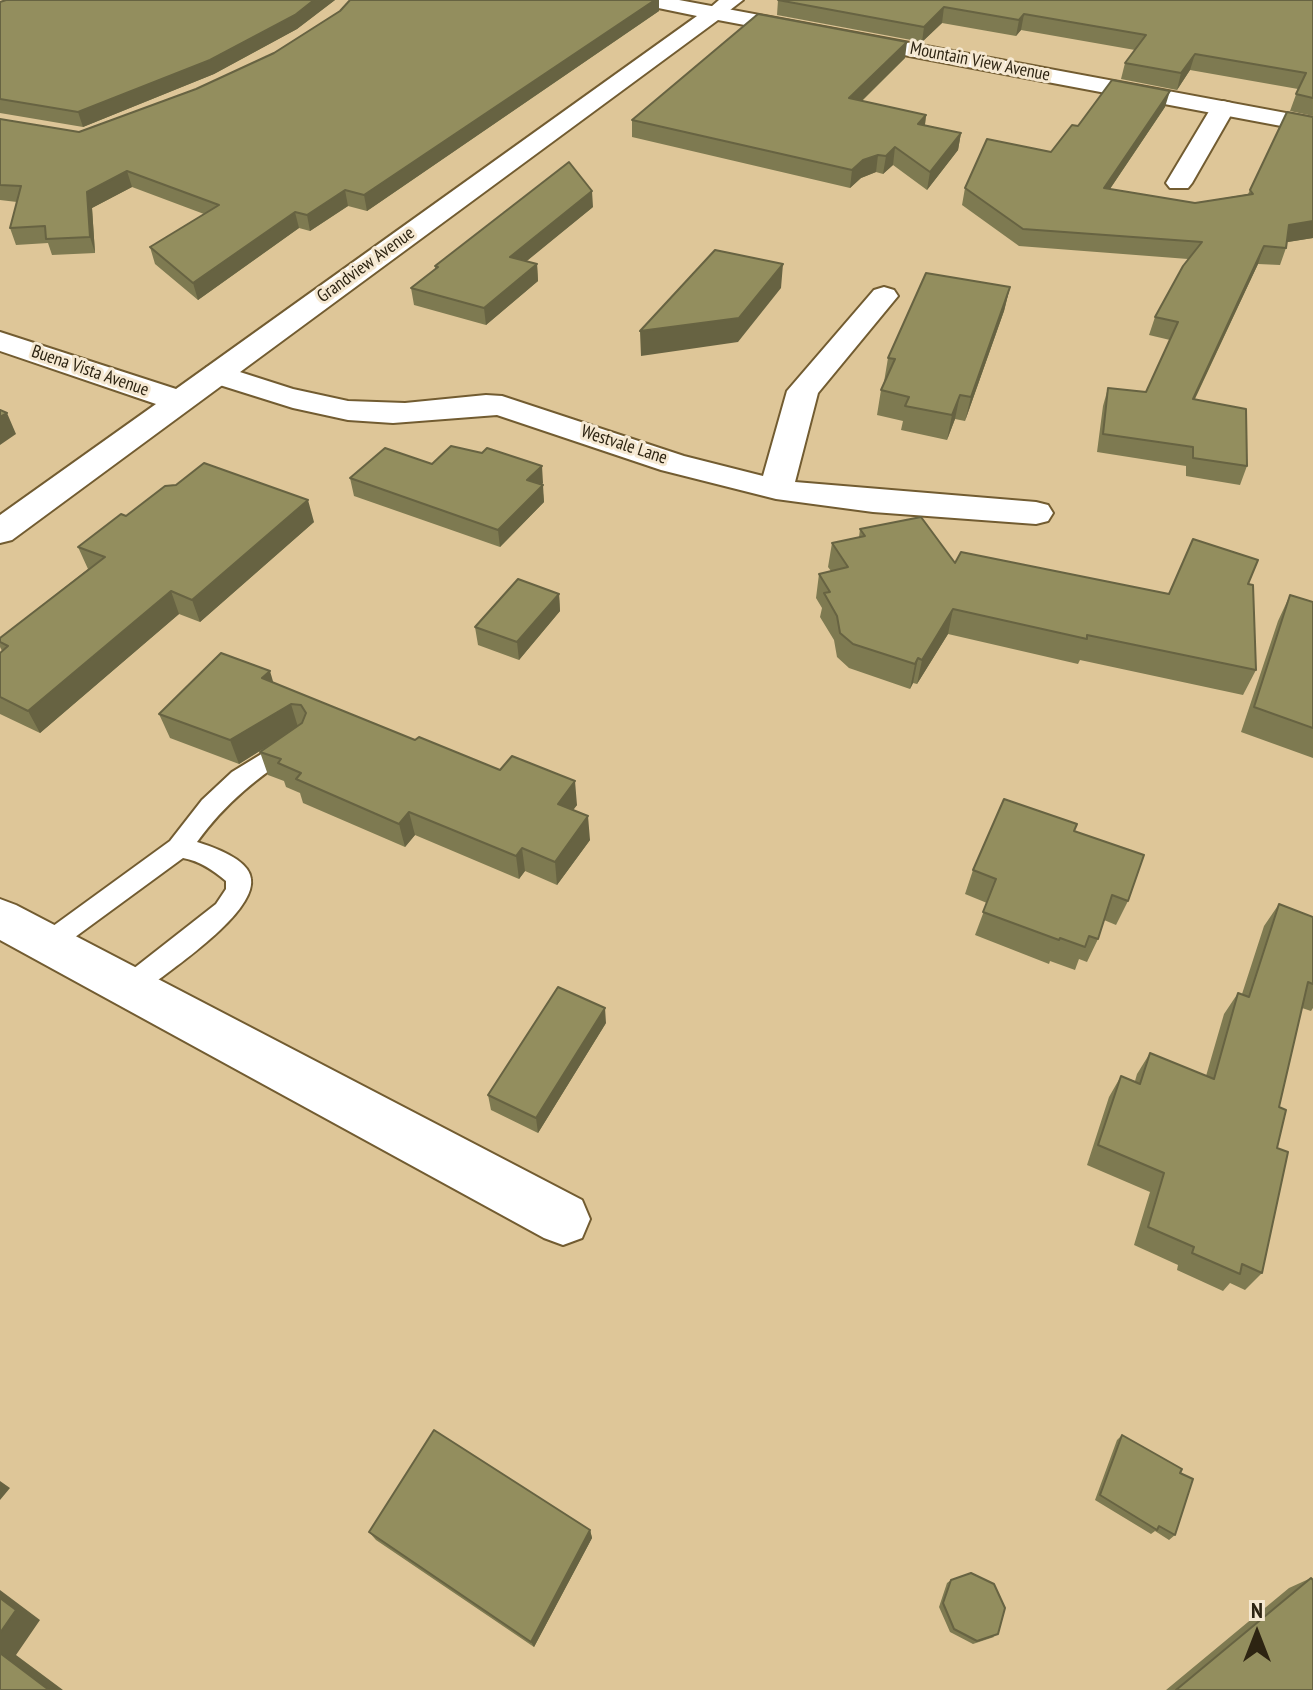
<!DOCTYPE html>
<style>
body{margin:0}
#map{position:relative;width:1313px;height:1690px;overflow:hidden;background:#dec698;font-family:"PT Sans Narrow",sans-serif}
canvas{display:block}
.north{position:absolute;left:1217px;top:1594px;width:80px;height:80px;-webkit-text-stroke:6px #f5e8d1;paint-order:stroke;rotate:0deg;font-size:22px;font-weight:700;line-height:32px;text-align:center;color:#2d2412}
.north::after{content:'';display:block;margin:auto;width:28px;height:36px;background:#2d2412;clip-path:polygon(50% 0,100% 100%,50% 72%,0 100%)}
</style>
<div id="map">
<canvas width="1313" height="1690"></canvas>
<div class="north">N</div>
</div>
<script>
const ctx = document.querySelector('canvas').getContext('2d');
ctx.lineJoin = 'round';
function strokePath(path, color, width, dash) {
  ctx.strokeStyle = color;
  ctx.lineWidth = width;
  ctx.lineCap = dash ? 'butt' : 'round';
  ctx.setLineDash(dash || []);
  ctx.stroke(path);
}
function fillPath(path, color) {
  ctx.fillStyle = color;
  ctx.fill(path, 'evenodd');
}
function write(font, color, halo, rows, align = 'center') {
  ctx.font = font + ' "PT Sans Narrow",sans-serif';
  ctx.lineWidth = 6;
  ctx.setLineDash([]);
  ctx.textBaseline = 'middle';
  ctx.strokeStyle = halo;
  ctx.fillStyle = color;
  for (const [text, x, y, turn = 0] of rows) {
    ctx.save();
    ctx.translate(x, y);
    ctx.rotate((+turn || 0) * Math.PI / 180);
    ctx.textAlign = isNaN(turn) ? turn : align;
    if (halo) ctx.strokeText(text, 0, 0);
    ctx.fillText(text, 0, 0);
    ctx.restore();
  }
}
const lane = new Path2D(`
 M291 736 299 738 302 744 299 750C258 777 226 802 197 842 213 847 249 859 251 879 256 915 164 974 137 996L128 999 119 996 115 988 119 980 216 904 226 889V881C213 870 200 861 183 858L56 951 47 955 38 951 34 944 38 937 170 841 202 800 232 772Z`);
const street = new Path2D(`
 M719 0H743L721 17H707L704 13Z
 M1223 101 1231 103 1235 108 1192 183 1188 188H1170L1166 183 1211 108 1215 103Z
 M884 287 894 290 898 296 818 393 795 482 1036 502 1048 505 1053 513 1048 521 1036 524 873 512 776 499 661 470 497 415 393 423 348 420 293 408 207 381 203 374 207 367 218 365 293 389 348 401 405 403 486 395 502 396 684 456 763 476 787 391 874 290Z
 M0 899 16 905 582 1200 590 1219 582 1238 563 1245 544 1238 0 940Z`);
const secondary = new Path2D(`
 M636 0H679L1313 118V132L718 20 12 540 0 543V515L156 404 0 351V332L176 389 697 16 639 4Z`);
const wall = new Path2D(`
 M6 0H335L297 29 214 74 83 127 0 113V2Z
 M350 0H659V11L367 211 348 206 310 231 299 228 198 300 155 264 150 247 204 214 132 187 92 208 95 253 52 255 48 243 16 245 10 228 17 202 0 200V119L79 132 196 89 274 53 340 11Z
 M778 0H1313V116L1290 111 1298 89 1190 70 1177 90 1121 79 1125 63 1135 50 1021 30 1016 36 942 23 922 42 777 15Z
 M905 58 862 101 926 115 925 125 961 133 958 150 927 190 893 165 883 174 876 172 861 178 850 188 632 137V120Z
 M1165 107 1110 189 1195 203 1248 194 1250 190 1313 117V238L1287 242 1286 248 1280 265 1258 264 1195 399 1247 466 1240 485 1186 476V466L1097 452 1103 406 1108 388 1146 392 1170 340 1149 335 1155 317 1188 259 1019 246 962 205 965 188 1051 152 1078 126Z
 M593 207 526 261 537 264 538 281 486 325 414 305 411 288 435 269V266Z
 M1010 287 1004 311 965 421 955 419 947 440 901 430 903 421 877 415 881 390 884 382 888 358Z
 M432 464 543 483 542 484 544 502 500 547 354 496 350 478Z
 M126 516 314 522 200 622 179 614 40 733 0 714V653L2 651 0 647V638L88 569 78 547Z
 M860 529 955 563 1169 594 1248 584 1256 670 1243 695 1080 660 1078 664 948 634 917 684 913 683 910 689 849 668 837 657 834 640 820 617 822 608 816 598 819 574 831 571 828 567 832 543 859 537Z
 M559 594 560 611 519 660 478 645 475 627Z
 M1290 595 1313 602V758L1241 732 1278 621Z
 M273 683 577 805 573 810 590 840 557 885 525 871 519 879 415 835 405 847 303 803 300 793 286 787 284 781 268 775 260 752 263 749 239 764 170 738 159 714Z
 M1075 831 1128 901 1116 925 1104 920 1098 939 1087 962 1079 959 1075 970 1050 961 1049 964 975 935 987 903 965 894 973 870Z
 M1279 904 1313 917V1008L1311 1011 1302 1008 1279 1107 1277 1148 1262 1273 1245 1290 1230 1283 1223 1291 1177 1270 1178 1265 1134 1245 1150 1192 1087 1165 1109 1097 1121 1076 1135 1081 1137 1074 1150 1053 1206 1076 1224 1014 1238 993 1242 994 1264 926Z
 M606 1023 538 1133 491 1110 488 1095Z
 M1122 1435 1180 1473 1175 1535 1169 1540 1155 1531 1151 1534 1095 1500 1117 1440Z
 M590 1530 592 1538 534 1647 376 1540 369 1532Z
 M1311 1578 1313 1690H1166L1289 1588Z
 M951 1580 994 1637 973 1644 950 1632 939 1607 947 1583Z`);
const shadedWall = new Path2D(`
 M314 0H335L297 29 214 74 83 127 78 112Z
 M655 0H659V11L367 211 364 195Z
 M944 7 942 23 922 42 924 27Z
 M1024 14 1021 30 1016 36 1019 20Z
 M907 42 905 58 847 115 849 98Z
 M1195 54 1190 70 1177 90 1181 73Z
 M1170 91 1165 107 1099 205 1104 188Z
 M926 115 924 132 918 124Z
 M961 133 958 150 927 190 930 172Z
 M895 147 893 165 883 174 886 156Z
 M878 155 876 172 861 178 850 188 852 170 863 160Z
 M127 171 132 187 92 208 95 253 90 237 87 192Z
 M345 190 348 206 310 231 307 215Z
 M592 191 593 207 511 274 510 257Z
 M295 212 299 228 198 300 193 283Z
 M1313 221V238L1282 243 1289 225Z
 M1264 246 1258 264 1186 417 1193 399Z
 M537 264 538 281 486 325 484 308Z
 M783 264 781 288 738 342 641 356 640 331Z
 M1010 287 1004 311 965 421 971 397Z
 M960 395 955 419 947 440 952 415Z
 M7 413 16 434 0 445V417Z
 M542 466 543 483 529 497 527 480Z
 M543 485 544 502 500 547 498 530Z
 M308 500 314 522 200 622 192 600Z
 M171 591 179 614 40 733 28 711Z
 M559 594 560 611 519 660 517 642Z
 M953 609 948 634 917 684 922 660Z
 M918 658 913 683 910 689 915 664Z
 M270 671 277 695 262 678Z
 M291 704 298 727 239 764 230 740Z
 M575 781 577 805 560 827 558 804Z
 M409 812 415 835 405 847 399 824Z
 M588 816 590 840 557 885 555 862Z
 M522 848 525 871 519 879 516 856Z
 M605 1008 606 1023 538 1133 536 1118Z
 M0 1481 10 1488 0 1500Z
 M590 1530 592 1538 534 1647 531 1642Z
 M0 1590 40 1620 16 1655 63 1690H49L0 1653Z`);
const building = new Path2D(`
 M6 0H314L295 15 210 60 78 112 0 99V2Z
 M350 0H655L364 195 345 190 307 215 295 212 193 283 150 247 219 205 127 171 87 192 90 237 46 239 45 226 10 228 21 186 0 185V119L79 132 196 89 274 53 340 11Z
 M778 0H1313V98L1296 94 1306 73 1195 54 1181 73 1125 63 1146 35 1024 14 1019 20 944 7 924 27Z
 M758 14 907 42 849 98 926 115 918 124 961 133 930 172 895 147 886 156 878 155 863 160 852 170 632 120Z
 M1112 80 1170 91 1104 188 1195 203 1253 194 1250 190 1287 112 1313 117V221L1289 225 1286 248 1264 246 1193 399 1246 409 1247 466 1193 458V447L1103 434 1108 388 1146 392 1178 322 1155 317 1183 266 1202 242 1023 229 965 188 987 139 1051 152 1072 125 1078 126Z
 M569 162 592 191 510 257 537 264 484 308 411 288 438 267 435 266Z
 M715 250 783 264 739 318 640 331Z
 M926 273 1010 287 971 397 960 395 952 415 905 406 909 397 881 390 895 359 888 358Z
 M0 410 7 413 0 417Z
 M451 446 482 453 487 448 542 466 527 480 543 485 498 530 350 478 385 448 432 464Z
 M204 463 308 500 192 600 171 591 28 711 0 697V653L8 646 0 642V638L105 557 78 547 121 514 126 516 165 486 176 485Z
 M921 517 955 563 961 552 1169 594 1193 539 1258 560 1248 584 1253 585 1256 670 1087 635V639L953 609 922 660 918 658 915 664 853 644 840 633 837 616 824 593 830 592 819 574 848 567 832 543 865 536 860 529Z
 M518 579 559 594 517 642 475 627Z
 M1290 595 1313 602V728L1254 707Z
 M221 653 270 671 262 678 415 740 419 737 500 770 512 756 575 781 558 804 588 816 555 862 522 848 516 856 409 812 399 824 296 779 301 773 278 763 281 759 260 752 302 723 306 713 301 705 291 704 230 740 159 714Z
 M1004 799 1077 824 1074 831 1144 855 1128 901 1112 895 1098 939 1089 936 1085 947 1060 938 1059 940 983 912 996 879 973 870Z
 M1279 904 1313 917V984L1308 982 1279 1107 1286 1110 1277 1148 1288 1152 1262 1273 1242 1264 1240 1274 1192 1253 1194 1247 1148 1227 1164 1173 1098 1145 1121 1076 1140 1084 1150 1053 1214 1079 1238 993 1249 997Z
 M558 987 605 1008 536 1118 488 1095Z
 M434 1430 590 1530 531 1642 369 1532Z
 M1122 1435 1182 1469 1180 1473 1193 1479 1175 1535 1159 1526 1157 1530 1100 1495Z
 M971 1573 994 1584 1005 1608 998 1634 977 1641 954 1629 943 1603 951 1580Z
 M1311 1578 1313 1580V1690H1176Z
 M0 1598 16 1610 0 1633Z
 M0 1653 49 1690H0Z`);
const farStreetnames = [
 ["Mountain View Avenue",980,62,11],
 ["Grandview Avenue",366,265,-36],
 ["Buena Vista Avenue",90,371,19],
 ["Westvale Lane",624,445,18]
];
strokePath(lane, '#725c31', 4);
strokePath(street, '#725c31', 4);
strokePath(secondary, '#725c31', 4);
fillPath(lane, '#fff');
fillPath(street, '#fff');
fillPath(secondary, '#fff');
fillPath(wall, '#7e7a51');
fillPath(shadedWall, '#676342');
fillPath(building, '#938e5e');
strokePath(building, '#676342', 2);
write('18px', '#2d2412', '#f5e8d1', farStreetnames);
</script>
